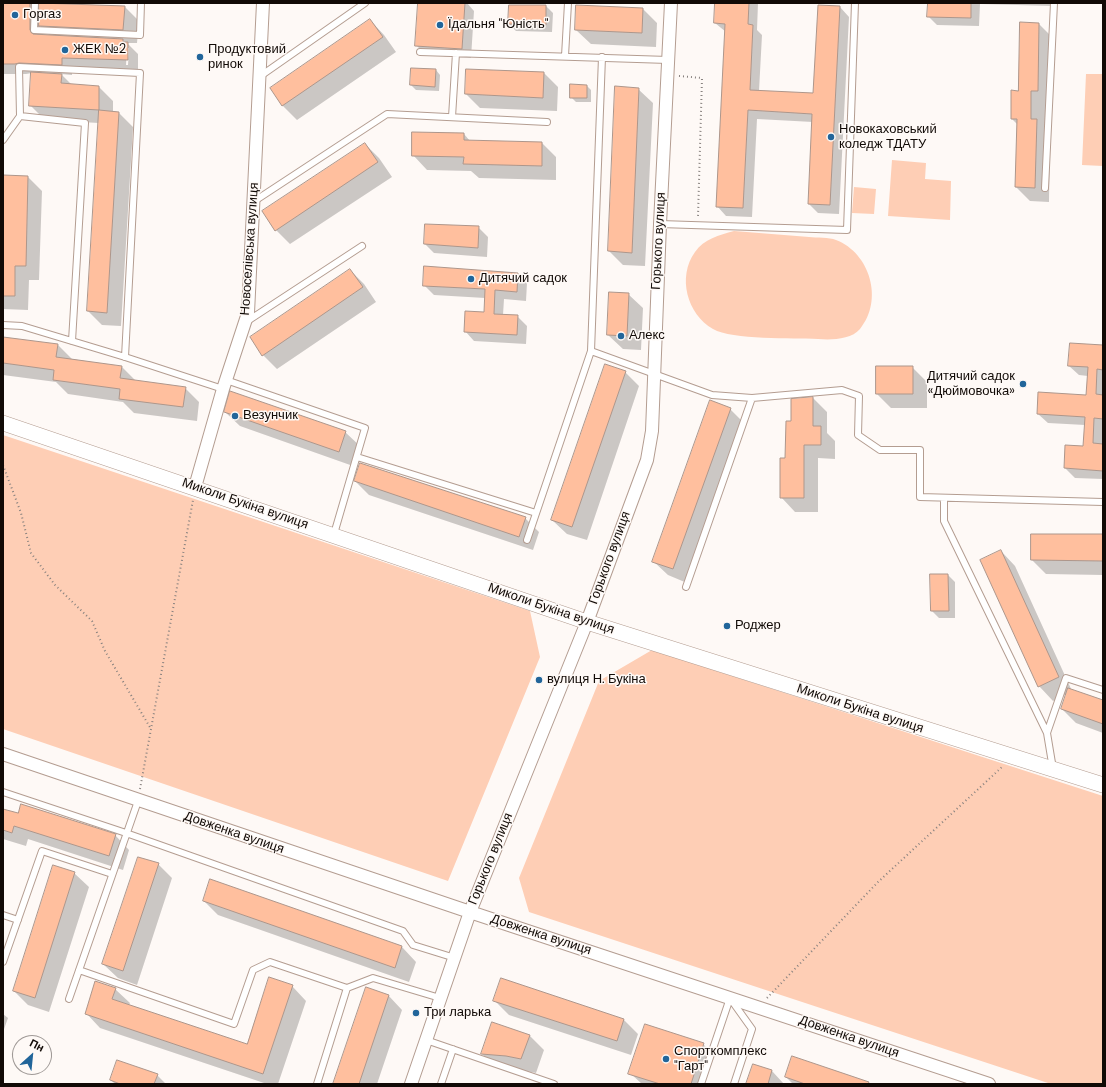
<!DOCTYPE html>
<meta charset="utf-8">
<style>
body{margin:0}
#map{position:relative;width:1106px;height:1087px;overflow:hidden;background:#fef9f6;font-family:"DM Sans",sans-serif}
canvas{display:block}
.frame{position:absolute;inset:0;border:4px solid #110a06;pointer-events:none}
.north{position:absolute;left:12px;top:1035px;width:40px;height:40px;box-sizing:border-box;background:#fef9f6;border:1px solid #9f9996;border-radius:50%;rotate:27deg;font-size:11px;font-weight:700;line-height:16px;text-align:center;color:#110a06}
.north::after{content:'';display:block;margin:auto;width:14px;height:18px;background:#21659a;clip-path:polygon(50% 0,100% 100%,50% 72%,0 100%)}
</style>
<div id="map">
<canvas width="1106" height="1087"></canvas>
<div class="frame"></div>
<div class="north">Пн</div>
</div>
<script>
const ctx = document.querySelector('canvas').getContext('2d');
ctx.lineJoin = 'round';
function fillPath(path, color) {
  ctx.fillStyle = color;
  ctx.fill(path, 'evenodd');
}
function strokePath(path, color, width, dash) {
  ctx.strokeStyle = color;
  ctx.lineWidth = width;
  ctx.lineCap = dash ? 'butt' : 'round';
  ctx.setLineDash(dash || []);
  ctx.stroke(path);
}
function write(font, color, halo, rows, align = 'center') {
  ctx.font = font + ' "DM Sans",sans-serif';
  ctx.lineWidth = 3;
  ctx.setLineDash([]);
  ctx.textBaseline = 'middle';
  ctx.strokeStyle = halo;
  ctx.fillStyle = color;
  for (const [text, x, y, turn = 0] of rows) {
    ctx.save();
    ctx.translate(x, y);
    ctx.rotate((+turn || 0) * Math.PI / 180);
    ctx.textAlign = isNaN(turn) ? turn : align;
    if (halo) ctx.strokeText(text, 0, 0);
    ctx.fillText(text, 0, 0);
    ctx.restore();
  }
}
const green = new Path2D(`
 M1103 60V166L1082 165 1086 74H1102Z
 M892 160 926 163 925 179 951 181 950 220 888 216Z
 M854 187 876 189 874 214 852 213Z
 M734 231C759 233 784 235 809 237 817 238 829 237 836 240 870 253 884 300 860 329 851 340 830 340 818 339 793 338 732 340 713 329 687 314 677 277 695 252 704 239 719 235 734 231Z
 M3 435 530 611 540 657 448 881 3 729Z
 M652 650 1103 796V1084H1051L529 912 519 878 599 681Z`);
const shadow = new Path2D(`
 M3 3H34L39 8V3L124 6 139 21 137 43H127L138 54V70L72 68V75L61 74 72 85 99 87 113 101V112L119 113 133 127 121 326 102 325 88 311 99 123 45 120 30 105 32 73 26 74H3ZM40 26 50 36 40 35ZM127 48H129L128 65H126Z
 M419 3H467L474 11 471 58 426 55 417 46Z
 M716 3H758L757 30 762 35 759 91 814 94 840 7 849 17 839 214 818 213 809 204 813 122 757 119 752 217 726 216 717 206 726 32 715 23Z
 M929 3H1053V6L980 4 979 26 937 25 928 16Z
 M510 6H546L553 13 552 32 516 31 509 24Z
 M643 9 657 23 656 47 591 44 576 30Z
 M370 20 384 35 396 52 297 120 283 106 271 88Z
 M1021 23 1039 24 1053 38 1052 105H1045V129L1050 135 1049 202 1030 201 1016 187 1017 124 1012 119 1019 92Z
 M436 70 440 75 439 91 416 90 411 85Z
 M544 73 558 87 557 111 480 108 466 94Z
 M587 86 591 90V102H576L571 97Z
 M616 88 638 89 653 103 645 266 623 265 609 251Z
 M464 134 470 141 542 143 556 157V180L479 178 471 171 427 170 413 155Z
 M365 144 379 158 392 177 290 244 276 230Z
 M28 177 42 191 39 280H29L28 310 3 309V220Z
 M478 227 488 237 487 257 434 253 425 244Z
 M350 270 364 284 376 302 277 369 263 355Z
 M518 274 527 283 526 301 504 299 503 315 517 316 527 326 526 344 474 341 465 331 485 313V298L434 295 424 285Z
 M628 294 643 308 641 350 623 349 608 335Z
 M3 338 58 345 72 359 122 367 136 381 185 388 199 402 197 421 134 413 123 402 68 394 56 382 3 375Z
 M1103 346V479L1075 478 1065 468 1084 447 1085 425 1048 423 1038 414 1087 396 1088 376 1079 375 1069 366Z
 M912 367 927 382V408H891L877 394Z
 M625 372 639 386 587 540 567 534 552 520Z
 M813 398 827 412V433L835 441V459L818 458V512H795L781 497 792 422Z
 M730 409 744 423 687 583 668 575 653 561Z
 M225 412 345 432 360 446 353 466 240 426Z
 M355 481 525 518 539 532 533 550 369 495Z
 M1103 535V575L1046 574 1032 560Z
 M1001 551 1015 566 1072 691 1103 701V733L1076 723 1062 709 1067 694 1053 701 1039 686Z
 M948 575 955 582V618H939L932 611Z
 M3 810 115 835 129 850 123 870 28 839 26 846 3 839Z
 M158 864 172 878 137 985 118 978 103 964Z
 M74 873 89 887 49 1012 28 1005 14 991Z
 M204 901 402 947 416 962 409 982 218 915Z
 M292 986 306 1001 278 1084H267L100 1028 86 1013 115 989 130 1003 129 1005 247 1045Z
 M388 995 402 1010 377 1084H335Z
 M494 1000 623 1019 638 1034 631 1055 509 1015Z
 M3 1014 8 1018 3 1032Z
 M493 1023 530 1036 544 1050 536 1073 521 1070 496 1068 482 1054Z
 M703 1044 713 1054 703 1084H642L630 1073Z
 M793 1058 871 1084H793L786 1077Z
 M772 1071 784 1084H747Z
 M157 1075 166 1084H115L111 1080Z`);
const building = new Path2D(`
 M3 3H30V30L33 34 123 39V42H128V60L62 58V65L19 63 15 64H3Z
 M39 3 125 6 123 30 39 26Z
 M418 3H465L462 49 415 46Z
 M715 3H749L748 24 753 25 750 90 813 93 818 5 840 6 830 205 808 204 812 114 748 110 743 208 716 207 725 24 714 23Z
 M928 3H971V18L927 17Z
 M509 5H546V25L508 24Z
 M576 5 643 8 642 33 575 30Z
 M370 19 383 37 282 106 270 88Z
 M1020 22 1039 23 1038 91H1031V119H1037L1035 188 1015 187 1017 119H1011V90L1018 91Z
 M411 68 436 69 435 87 410 85Z
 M466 69 544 72 543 98 465 94Z
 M31 72 62 74 61 83 99 86V110L29 106Z
 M570 84 587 85V98H570Z
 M615 86 639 88 632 253 608 251Z
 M99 110 119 112 107 313 87 311Z
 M412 132 464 133V140L542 142V166L463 164 464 157 412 156Z
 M365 143 378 162 275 231 262 211Z
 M3 175 28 176 26 266H15V296H3Z
 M425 224 479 226 478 248 424 244Z
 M424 266 518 273 517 292 495 290 494 314 518 315 517 335 464 332 465 311 484 312 485 289 423 286Z
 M350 269 363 287 262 356 250 337Z
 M609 292 629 293 627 336 607 335Z
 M3 337 58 344 56 357 122 366 120 378 186 387 183 407 119 399 120 389 53 380 54 370 3 363Z
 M1070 343 1103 345V370L1097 369 1096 394 1103 395V419L1094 418 1093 443 1103 444V471L1064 468 1065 445 1083 446 1085 417 1037 414 1038 392 1086 395 1088 367 1068 366Z
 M605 364 626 371 572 527 551 520Z
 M876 366H913V394H876Z
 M230 391 346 431 339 452 224 412Z
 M813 397V426H821V445H804V498H780V458H785L786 421H791V399Z
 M710 400 731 408 673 569 652 562Z
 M360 463 526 517 519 537 354 481Z
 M1031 534H1103V561L1031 560Z
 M1001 550 1059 677 1038 687 980 560Z
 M930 574H948L949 611H931Z
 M1068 688 1103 700V724L1061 709Z
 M21 804 116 834 109 856 14 826 12 833 3 830V809L18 813Z
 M138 857 159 863 123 971 102 964Z
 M53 865 75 872 35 998 13 991Z
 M210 879 402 946 395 968 203 901Z
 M269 977 293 985 263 1074 85 1014 95 981 116 988 112 999 247 1044Z
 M501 978 624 1019 617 1041 493 1001Z
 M366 987 389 995 359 1084H333Z
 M492 1022 530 1035 521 1059 506 1056 481 1054Z
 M645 1024 704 1043 691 1084H660L628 1074Z
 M792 1056 869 1082 868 1084H805L785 1077Z
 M117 1060 158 1074 154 1084H120L110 1080Z
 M753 1064 772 1070 768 1084H746Z`);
const path = new Path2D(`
 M679 76 702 78 698 216
 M3 465 21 513 31 553 55 585 92 621 105 651 151 729
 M140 789 193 500
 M767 998 878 882 1002 767`);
const service = new Path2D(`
 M35 3 34 30 140 35 141 3
 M420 52 668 60
 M565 56 568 3
 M259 77 365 3
 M20 116 85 123 72 341
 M452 117 456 53
 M3 140 20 116 19 67 140 73 125 357
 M1045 188 1054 3
 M253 202 387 114 547 122
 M660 224 847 230 855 3
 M246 322 362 246
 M3 325 22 326 125 357 223 389
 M591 351 712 395 752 398 842 390 859 396 858 435 880 450H920V497L1103 502
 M226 380 365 428 334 534
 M357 457 536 513
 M944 498V521L1047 733 1053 769
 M527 540 591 351 602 57
 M686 587 752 398
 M1047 733 1066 678 1103 690
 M3 792 126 833 403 931 413 945 455 958
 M3 915 18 920
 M3 962 42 851 112 874
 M79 970 234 1024 253 970 270 962 347 988 373 978 440 998
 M69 999 138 801
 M732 1001 752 1029 734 1084
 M426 1040 554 1084
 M317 1084 347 988
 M441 1084 453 1049
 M701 1084 730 998`);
const minor = new Path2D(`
 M195 487 223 389 248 313 263 3
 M3 754 470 912 989 1084
 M411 1084 470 912 587 622 647 460 652 431 660 224 671 3`);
const tertiary = new Path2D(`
 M3 423 587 622 1103 785`);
const markers = [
 [15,15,4,"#21659a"],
 [440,25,4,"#21659a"],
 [65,50,4,"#21659a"],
 [200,57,4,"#21659a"],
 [831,137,4,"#21659a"],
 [471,279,4,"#21659a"],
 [621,336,4,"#21659a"],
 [1023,384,4,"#21659a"],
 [235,416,4,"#21659a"],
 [727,626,4,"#21659a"],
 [539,680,4,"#21659a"],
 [416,1013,4,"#21659a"],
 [666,1059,4,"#21659a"]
];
const poiNames = [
 ["Горгаз",23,15],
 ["Їдальня \"Юність\"",448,25],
 ["ЖЕК №2",73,50],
 ["Продуктовий",208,50],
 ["ринок",208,65],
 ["Новокаховський",839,130],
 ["коледж ТДАТУ",839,145],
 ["Дитячий садок",479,279],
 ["Алекс",629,336],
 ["Дитячий садок",1015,377,"right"],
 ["«Дюймовочка»",1015,392,"right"],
 ["Везунчик",243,416],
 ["Роджер",735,626],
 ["вулиця Н. Букіна",547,680],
 ["Три ларька",424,1013],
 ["Спорткомплекс",674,1052],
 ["\"Гарт\"",674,1067]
];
const streetNames = [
 ["Горького вулиця",659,241,-87],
 ["Новоселівська вулиця",250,249,-86],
 ["Миколи Букіна вулиця",245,504,19],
 ["Горького вулиця",610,558,-70],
 ["Миколи Букіна вулиця",551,609,19],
 ["Миколи Букіна вулиця",860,709,18],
 ["Довженка вулиця",234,833,19],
 ["Горького вулиця",491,859,-68],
 ["Довженка вулиця",541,935,18],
 ["Довженка вулиця",849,1037,19]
];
fillPath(green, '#feceb5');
fillPath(shadow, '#0003');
fillPath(building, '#ffbf9e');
strokePath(building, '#ad968b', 1);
strokePath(service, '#b49d91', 8);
strokePath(minor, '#b49d91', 14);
strokePath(tertiary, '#b49d91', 16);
strokePath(path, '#88827f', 2, [1, 3]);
strokePath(service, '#fff', 6);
strokePath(minor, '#fff', 12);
strokePath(tertiary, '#fff', 15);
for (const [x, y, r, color] of markers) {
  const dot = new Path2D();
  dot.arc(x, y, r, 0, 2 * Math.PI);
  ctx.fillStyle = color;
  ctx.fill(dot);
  strokePath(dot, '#fef9f6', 1.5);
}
write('13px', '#110a06', '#fef9f6', poiNames, 'left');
write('13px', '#110a06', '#fef9f6', streetNames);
</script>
